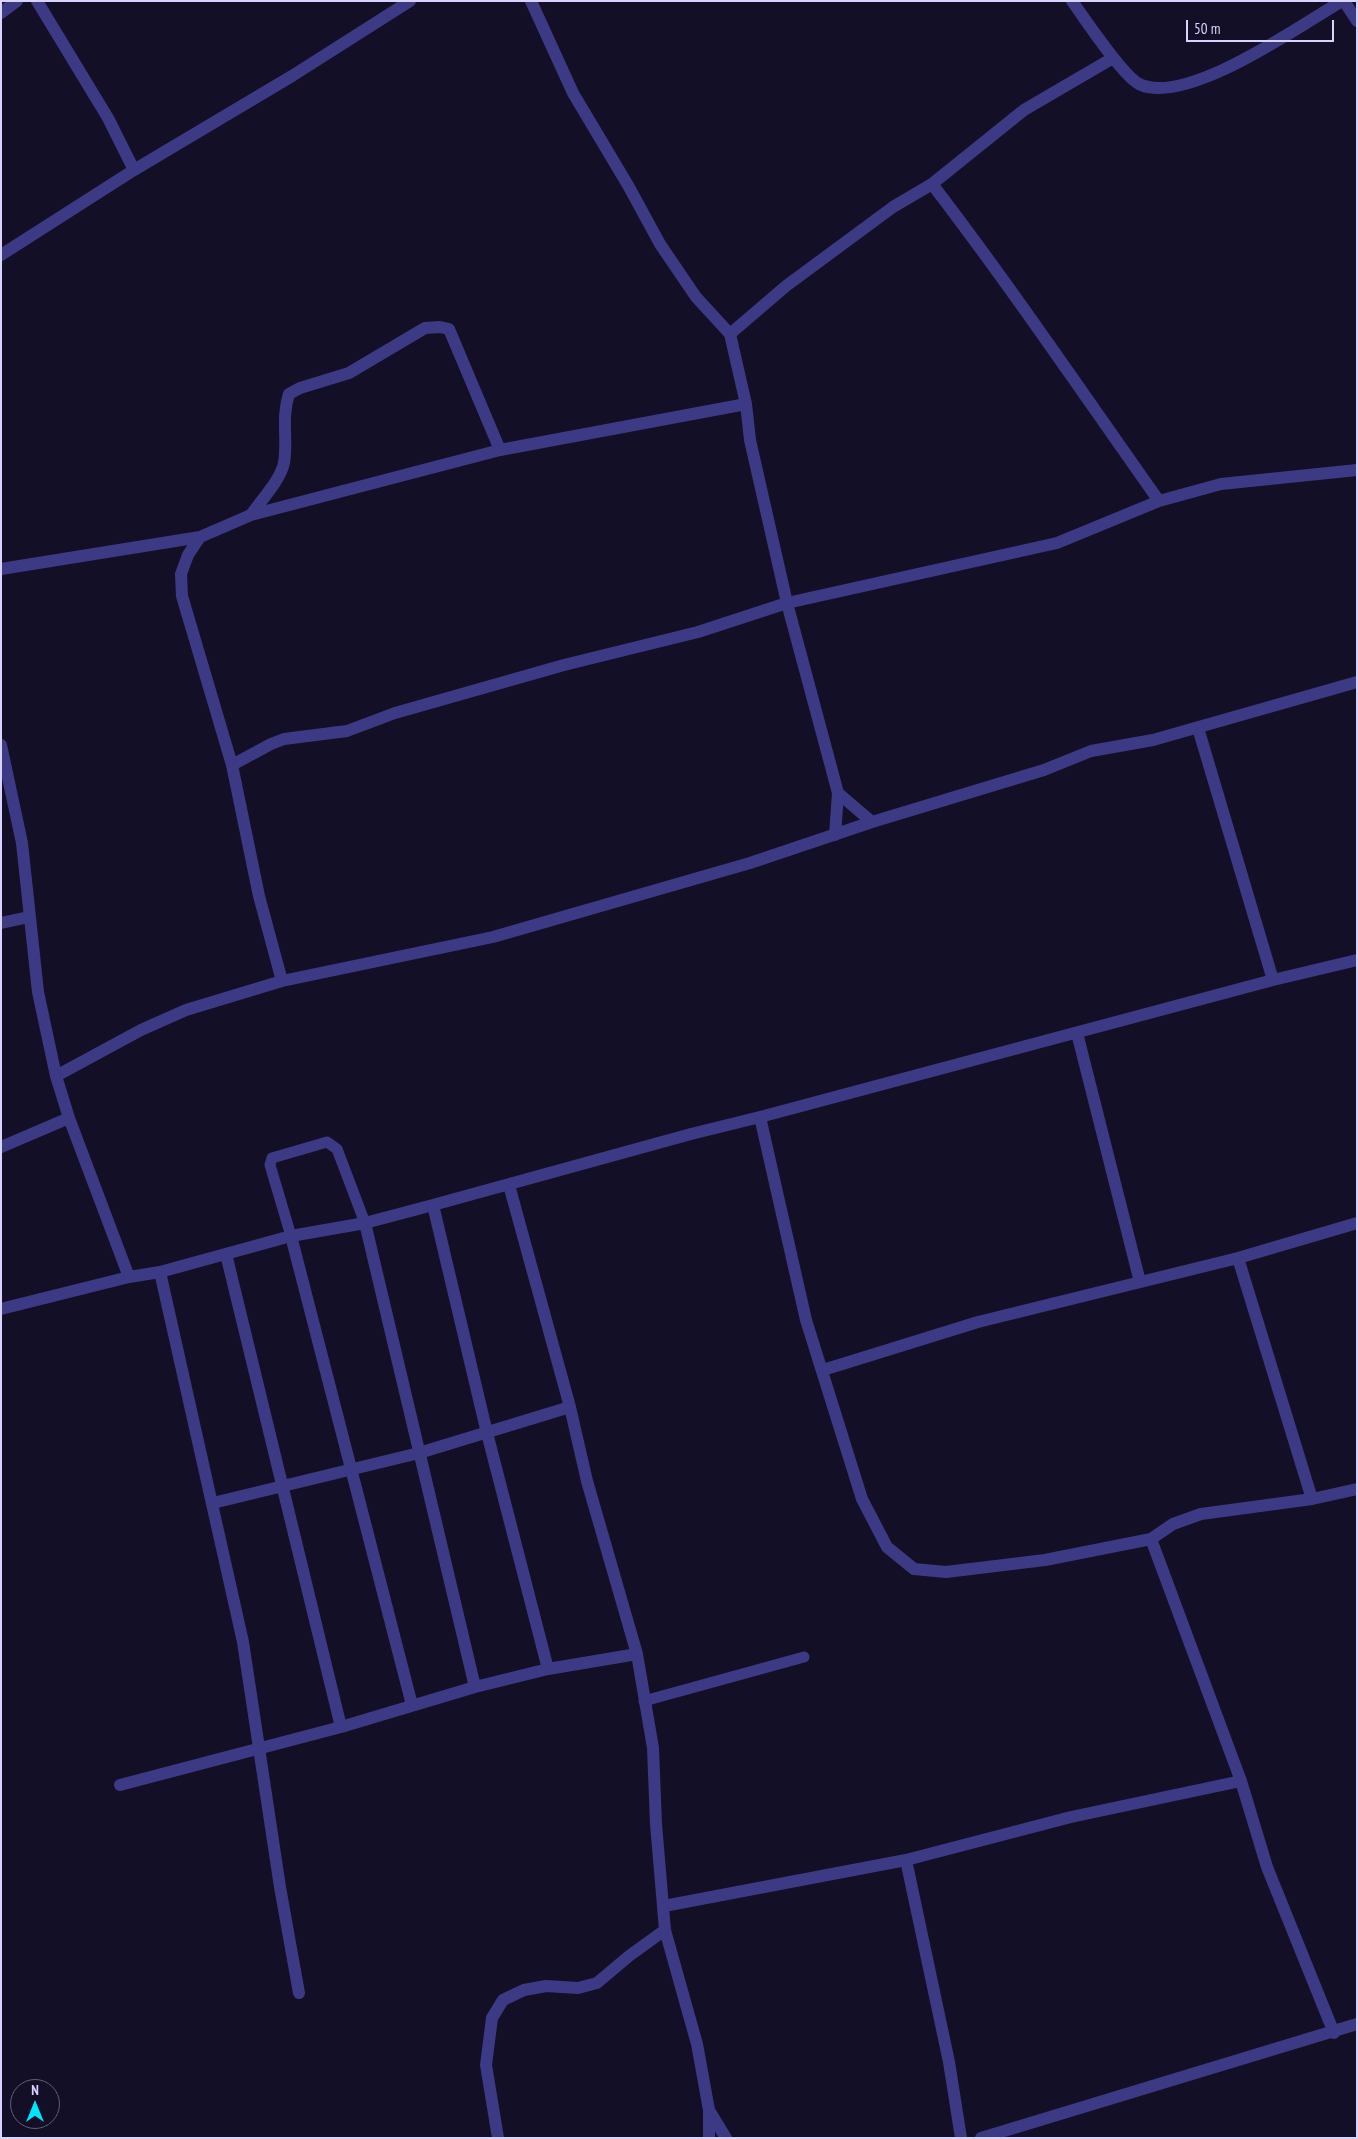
<!DOCTYPE html>
<style>
body{margin:0}
#map{position:relative;width:1358px;height:2139px;overflow:hidden;background:#130f26;font-family:"PT Sans Narrow",sans-serif}
canvas{display:block}
.frame{position:absolute;inset:0;border:2px solid #d9d4ff;pointer-events:none}
.north{position:absolute;left:10px;top:2079px;width:50px;height:50px;box-sizing:border-box;background:#130f26;border:1px solid #625e7d;border-radius:50%;rotate:0deg;font-size:14px;font-weight:700;line-height:20px;text-align:center;color:#d9d4ff}
.north::after{content:'';display:block;margin:auto;width:18px;height:22px;background:#00e5ff;clip-path:polygon(50% 0,100% 100%,50% 72%,0 100%)}
.scale{position:absolute;left:1186px;top:20px;width:148px;height:22px;box-sizing:border-box;border:2px solid #d9d4ff;border-top:0;padding-left:6px;font-size:15px;line-height:18px;white-space:nowrap;color:#d9d4ff;-webkit-text-stroke:4px #130f26;paint-order:stroke}
</style>
<div id="map">
<canvas width="1358" height="2139"></canvas>
<div class="frame"></div>
<div class="north">N</div>
<div class="scale">50 m</div>
</div>
<script>
const ctx = document.querySelector('canvas').getContext('2d');
ctx.lineJoin = 'round';
function strokePath(path, color, width, dash) {
  ctx.strokeStyle = color;
  ctx.lineWidth = width;
  ctx.lineCap = dash ? 'butt' : 'round';
  ctx.setLineDash(dash || []);
  ctx.stroke(path);
}
const lane = new Path2D(`
 M291 1236 270 1165 272 1158 327 1142 337 1149 365 1223
 M644 1701 804 1657`);
const street = new Path2D(`
 M531 1 573 93 629 187 660 244 696 297 730 334 746 404 750 440 787 603 1057 543 1159 501 1221 484 1357 470
 M1072 1C1085 19 1122 75 1139 84 1186 107 1299 26 1342 1
 M1344 1 1357 21
 M1 13 17 1
 M134 170 292 76 410 1
 M932 184C1011 287 1084 395 1159 501
 M1 255 134 170 108 118 37 1
 M730 334 786 286 893 207 932 184 1024 110 1113 58
 M251 515C261 500 280 481 284 463 288 439 281 418 289 394L300 388 349 373 425 328 440 327 449 329 500 450
 M1 569 200 537
 M1198 728 1273 980
 M1 745 22 843 38 992 56 1076 69 1118 129 1277
 M232 765 271 744 284 739 347 731 395 713 564 665 698 632 787 603 838 793 835 835
 M838 793 872 822
 M1 923 29 917
 M282 981 493 937 750 863 872 822 1044 770 1091 751 1153 740 1357 682
 M1077 1033 1140 1282
 M56 1076 141 1030 186 1010 282 981 259 896 232 765 182 596 181 574 188 555 200 537 251 515 500 450 746 404
 M760 1117 806 1320 862 1499 887 1547 914 1569 946 1572 1045 1560 1151 1539 1173 1524 1201 1514 1312 1499 1357 1489
 M1 1147 69 1118
 M509 1185 570 1407 587 1481 637 1654 653 1748 656 1824 665 1930 697 2044 709 2110V2138
 M433 1205 487 1433 548 1669
 M365 1223 475 1687
 M291 1236 412 1705
 M226 1254 341 1727
 M1238 1258 1312 1499
 M160 1272 243 1642 280 1887 299 1993
 M1 1309 129 1277 160 1272 291 1236 365 1223 433 1205 691 1134 760 1117 1273 980 1357 960
 M823 1370 978 1322 1238 1258 1357 1223
 M213 1503 419 1453 570 1407
 M1151 1539 1241 1781 1267 1867 1334 2033
 M120 1785 341 1727 475 1687 548 1669 637 1654
 M906 1860 949 2062 961 2138
 M664 1906 906 1860 1071 1817 1241 1781
 M709 2110 726 2138
 M498 2138 486 2065 492 2018 503 2000 524 1990 546 1986 578 1988 597 1983 629 1956 665 1930
 M981 2138 1357 2024`);
strokePath(lane, '#3d3a85', 11);
strokePath(street, '#3d3a85', 12);
</script>
